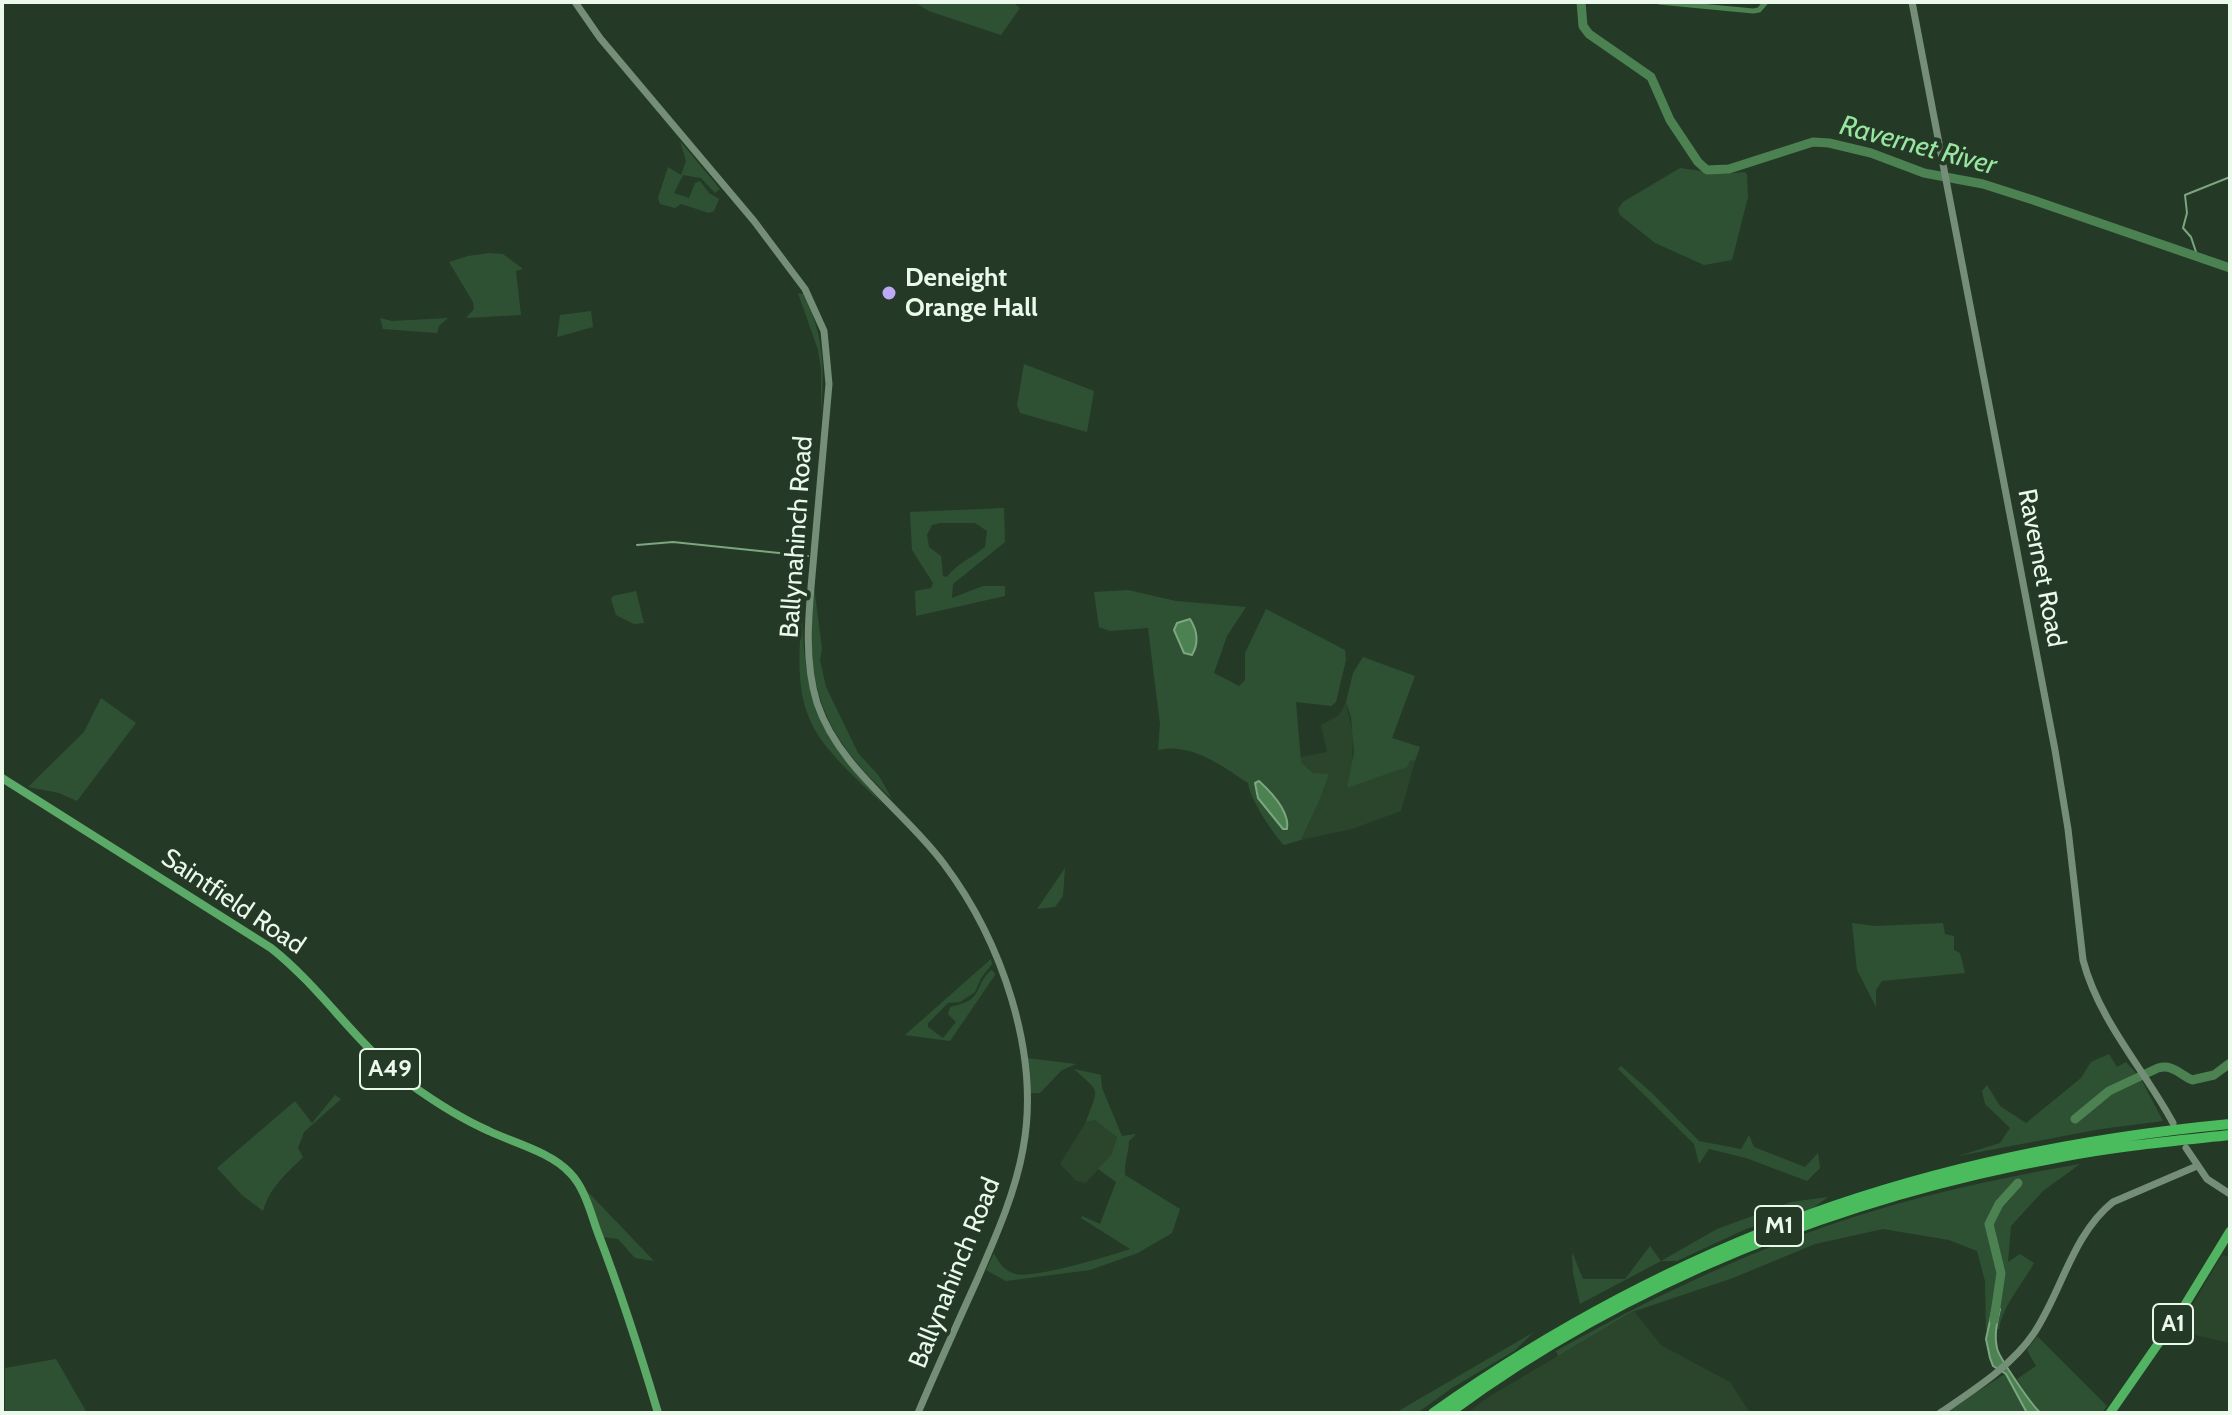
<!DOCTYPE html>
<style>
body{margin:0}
#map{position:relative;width:2232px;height:1415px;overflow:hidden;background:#243a26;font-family:Cabin,sans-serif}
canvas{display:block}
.frame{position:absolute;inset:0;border:4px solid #ebf8ec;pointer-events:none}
</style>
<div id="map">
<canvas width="2232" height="1415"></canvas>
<div class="frame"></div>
</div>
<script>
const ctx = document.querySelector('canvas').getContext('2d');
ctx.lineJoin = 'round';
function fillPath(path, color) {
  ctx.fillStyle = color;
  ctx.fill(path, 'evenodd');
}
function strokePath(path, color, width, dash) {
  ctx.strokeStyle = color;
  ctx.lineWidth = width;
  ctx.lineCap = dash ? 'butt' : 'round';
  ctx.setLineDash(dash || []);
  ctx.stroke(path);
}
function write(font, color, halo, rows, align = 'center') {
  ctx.font = font + ' Cabin,sans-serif';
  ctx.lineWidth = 8;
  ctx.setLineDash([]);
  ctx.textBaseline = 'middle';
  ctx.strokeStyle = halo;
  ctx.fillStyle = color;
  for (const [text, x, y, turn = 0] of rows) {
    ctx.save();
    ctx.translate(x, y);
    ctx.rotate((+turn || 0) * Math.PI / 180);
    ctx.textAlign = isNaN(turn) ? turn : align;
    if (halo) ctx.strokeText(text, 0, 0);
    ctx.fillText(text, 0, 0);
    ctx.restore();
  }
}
const built = new Path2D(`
 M1346 702 1353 735 1352 771 1410 759 1415 761 1401 811 1352 829 1301 840 1320 799 1328 775 1313 773 1301 762 1300 757 1327 752 1321 725 1339 715Z
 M1095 1120 1117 1136 1111 1155 1086 1183 1076 1181 1060 1164 1086 1122Z
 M2222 1255 2230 1257V1343L2177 1331Z
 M1634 1311 1661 1345 1730 1382 1750 1413H1467L1490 1396Z`);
const green = new Path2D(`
 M914 2H1013L1020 8 1001 35 929 11Z
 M680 141 720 189 715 193 701 178 683 175 674 193 689 198 695 183 700 181 709 193 719 199 714 211 709 213 681 204 675 208 660 204 658 198 668 167 681 175 686 161Z
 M1680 168 1721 174 1745 172 1747 175 1748 197 1732 260 1704 265 1655 243 1620 215 1618 209 1623 202Z
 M489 253 503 254 523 269 516 271 521 315 466 318 474 309 473 302 449 262 468 256Z
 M798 293 803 294C826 338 824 371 821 418V369L818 350Z
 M591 311 593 327 557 337 560 315Z
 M380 318 392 321 448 318 439 326 437 333 383 329Z
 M1024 364 1094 391 1087 432 1020 413 1017 405Z
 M1004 508 1005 542 953 584 952 598 983 586H1005V596L916 616 915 591 931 588 933 583 912 550 910 512ZM940 523H975L987 531 985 547C973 557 955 565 947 577L943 576 941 556 929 547 927 535 932 525Z
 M814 586 822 649 820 660 826 687 858 753 879 776 892 799C818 730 805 684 814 586Z
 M1128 590 1176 601 1246 607 1227 636 1214 673 1239 686 1245 680V653L1266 609 1345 650 1346 660 1336 702 1331 706 1296 702 1301 762 1313 773 1329 774 1320 799 1301 840 1284 845C1273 834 1249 797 1248 783 1223 766 1190 742 1158 750L1160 724 1148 628 1110 631 1099 627 1094 592Z
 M636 591 644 623 634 624 616 615 611 599 613 596Z
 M802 614C805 711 823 734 884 805 810 735 792 720 802 614Z
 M1363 657 1415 676 1392 738 1420 747 1415 761 1410 760 1407 767 1347 788 1354 752 1351 717 1346 702 1353 673Z
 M101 698 136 723 77 801 59 793 28 787 84 732Z
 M1065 868 1063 896 1055 907 1037 909Z
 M1852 923 1875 926 1943 923 1945 934 1954 936V950L1960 953 1965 973 1882 981 1876 990V1007L1857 970Z
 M991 959 992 964 981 978 975 992 960 1002 948 1003 928 1023V1027L943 1038 956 1022 948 1014 950 1007C986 999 971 990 991 970L994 972 995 975 950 1041 905 1035Z
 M2109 1054 2117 1067 2126 1062 2136 1073 2098 1094 2103 1098 2142 1081 2163 1121 2101 1129 1958 1156 2000 1143 2010 1128 1985 1104 1982 1091 1987 1085 2000 1106 2026 1123 2081 1078 2091 1062Z
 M1026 1058 1076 1064 1062 1070 1040 1093H1029Z
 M1621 1066 1652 1093 1699 1141 1741 1149 1749 1135 1754 1147 1805 1167 1818 1153 1820 1168 1807 1181 1746 1158 1709 1149 1699 1164 1694 1144 1618 1069Z
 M1074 1069 1101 1075 1102 1088 1122 1136 1136 1134 1129 1141C1129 1153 1124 1162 1125 1175L1180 1209 1172 1233 1138 1253 1090 1270 1006 1281 986 1270 994 1253C999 1263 1004 1271 1016 1274 1034 1279 1109 1256 1130 1249L1081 1218 1082 1216 1100 1224 1116 1182 1098 1169 1111 1155 1117 1137 1095 1120 1086 1122C1099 1086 1101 1094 1074 1069Z
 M335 1095 341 1099 304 1132 298 1148 303 1157C286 1174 270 1187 263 1211L242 1195 217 1168 295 1101 312 1123Z
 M2080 1164 2043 1191 2011 1226 2008 1262 2020 1254 2034 1263C2022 1285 2003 1305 1999 1329L1986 1330 1985 1281 1977 1251 1949 1240 1883 1229 1815 1244 1733 1278 1632 1312 1558 1356 1556 1351C1661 1292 1774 1239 1890 1206 1952 1188 2016 1175 2080 1164Z
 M588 1192 654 1261 635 1258 618 1239 603 1237Z
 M1828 1197 1813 1208 1746 1229 1677 1261H1661L1580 1304 1573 1273 1572 1252 1583 1279H1625L1650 1246 1661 1261 1717 1229 1791 1202Z
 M1534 1332 1514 1351 1452 1388 1417 1413H1395Z
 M2037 1336 2107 1406 2102 1413 2037 1411 2017 1379 2036 1366 2027 1350Z
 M56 1359 87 1413H5V1368Z
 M2005 1374 2028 1413H1944Z`);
const water = new Path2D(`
 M1190 619C1197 630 1199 643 1192 655L1184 653 1174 630 1177 623Z
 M1259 781C1271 792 1290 812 1287 829H1283L1258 798 1255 783Z
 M1993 1307 2000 1309C1997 1322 1994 1335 1997 1348 1998 1356 2034 1409 2041 1413H2027L2006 1374 1993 1366 1990 1358 1986 1339Z`);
const stream = new Path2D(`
 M2228 2 2230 9
 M2198 258 2191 237 2183 228 2187 213 2185 195 2230 177
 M637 545 673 542 808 556`);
const canal = new Path2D(`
 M1659 2 1753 11 1759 10 1766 2`);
const river = new Path2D(`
 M1581 2 1583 26 1589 34 1651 77 1670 120 1698 162 1707 170 1729 169 1813 142 1829 143 1871 153 1924 173 1983 184 2033 200 2230 268
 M2075 1119 2109 1091 2158 1068C2173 1064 2179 1074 2192 1080L2214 1075 2230 1063
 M1994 1320 2001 1273 1989 1224 1999 1204 2018 1183`);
const tertiary = new Path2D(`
 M575 2 600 38 754 221 805 289 824 331 829 384C824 440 819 497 814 553 810 603 802 654 817 703 839 769 904 810 944 864 1001 940 1041 1053 1023 1149 1015 1194 995 1238 977 1280 957 1324 937 1368 918 1413
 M1912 2 2055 750 2068 829 2083 960C2099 1021 2144 1069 2173 1123
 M2186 1148 2207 1179 2230 1194
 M1940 1413C1972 1391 2012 1366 2034 1333 2062 1291 2072 1235 2113 1202L2197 1166`);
const primary = new Path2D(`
 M2 778 271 948C323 989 357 1046 410 1084 435 1102 462 1119 489 1131 514 1143 551 1152 570 1173 585 1188 591 1214 598 1233 621 1293 640 1352 658 1413`);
const trunk = new Path2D(`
 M2110 1413 2183 1308 2230 1231`);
const motorway = new Path2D(`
 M1433 1413C1680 1239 1930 1152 2230 1124
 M1449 1413C1627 1281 1844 1196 2061 1157 2117 1146 2174 1141 2230 1135`);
const markers = [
 [889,293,8,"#bea9f4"]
];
const shields = [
 [390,1069,60],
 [1779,1226,48],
 [2173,1324,40]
];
const shieldNames = [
 ["A49",390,1069],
 ["M1",1779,1226],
 ["A1",2173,1324]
];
const poiNames = [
 ["Deneight",905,278],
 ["Orange Hall",905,308]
];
const streetNames = [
 ["Ballynahinch Road",797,537,-86],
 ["Ravernet Road",2041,568,79],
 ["Saintfield Road",233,902,34],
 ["Ballynahinch Road",955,1273,-68]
];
const waterNames = [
 ["Ravernet River",1918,146,15]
];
fillPath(built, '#2a452c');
fillPath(green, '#2f5133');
fillPath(water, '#4c8252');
strokePath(water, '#7ca580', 2);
strokePath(stream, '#7ca580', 2);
strokePath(canal, '#4c8252', 5);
strokePath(river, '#4c8252', 9);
strokePath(tertiary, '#758e77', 7);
strokePath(primary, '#5baa67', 8);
strokePath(trunk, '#52b362', 9);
strokePath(motorway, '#4abc5d', 10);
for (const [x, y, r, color] of markers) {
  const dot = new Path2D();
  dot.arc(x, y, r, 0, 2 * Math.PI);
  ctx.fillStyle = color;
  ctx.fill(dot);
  strokePath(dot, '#243a26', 3);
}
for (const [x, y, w] of shields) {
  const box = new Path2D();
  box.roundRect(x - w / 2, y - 20, w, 40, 6);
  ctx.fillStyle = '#243a26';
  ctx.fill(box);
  strokePath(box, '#ebf8ec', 2);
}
write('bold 24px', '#ebf8ec', null, shieldNames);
write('bold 26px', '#ebf8ec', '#243a26', poiNames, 'left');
write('26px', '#ebf8ec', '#243a26', streetNames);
write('italic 28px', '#98e59f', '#243a26', waterNames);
</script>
